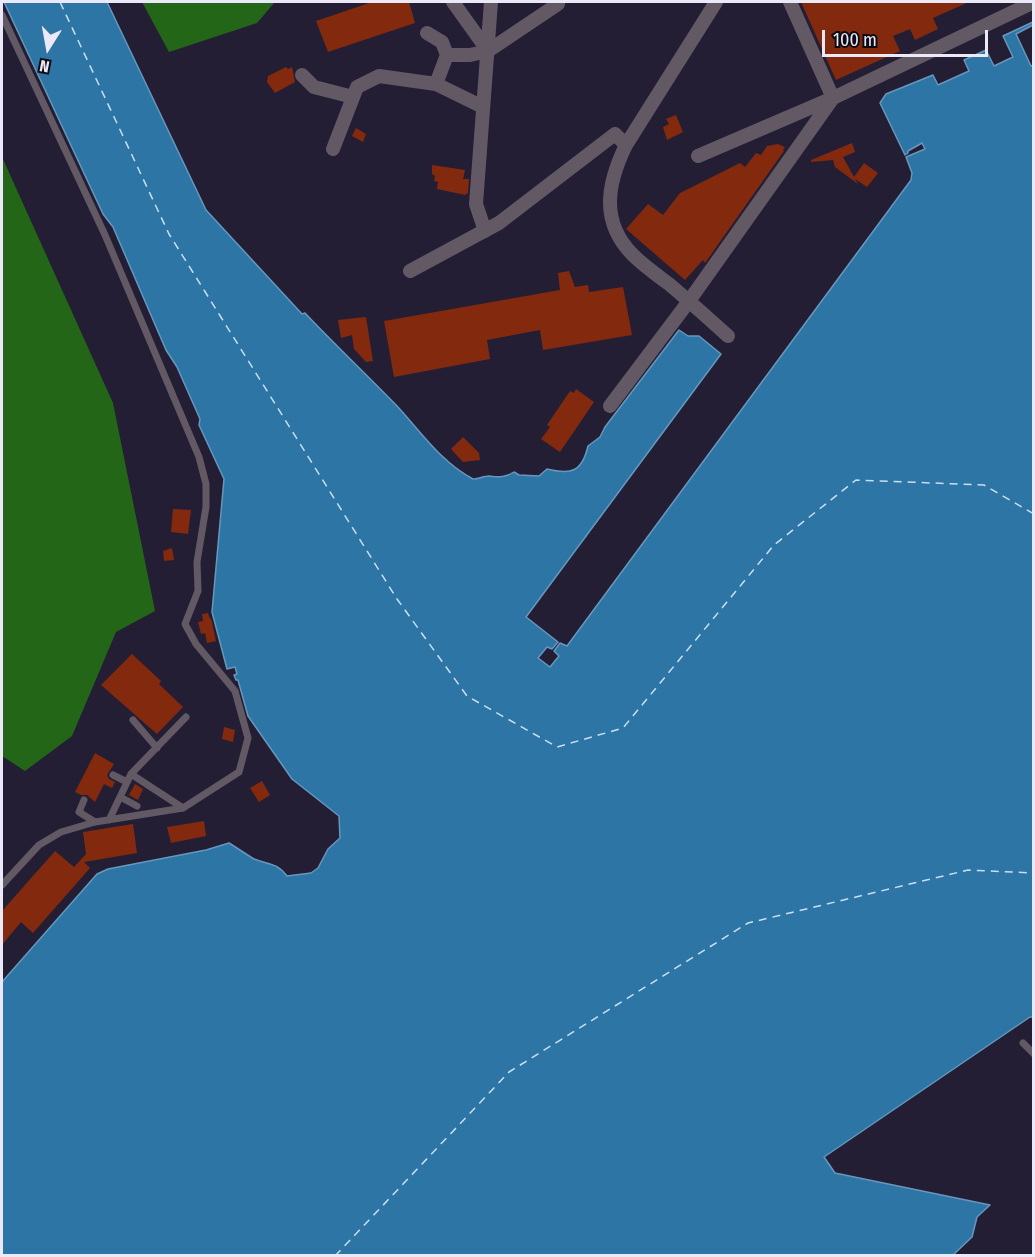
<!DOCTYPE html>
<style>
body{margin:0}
#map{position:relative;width:1035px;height:1257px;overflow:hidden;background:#241e35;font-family:"Fira Sans Condensed",sans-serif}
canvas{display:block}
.frame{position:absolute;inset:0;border:3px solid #ebe8f8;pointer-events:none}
.north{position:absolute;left:18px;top:18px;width:60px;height:60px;-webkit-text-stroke:4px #0d0a14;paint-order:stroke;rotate:191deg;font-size:16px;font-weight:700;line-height:24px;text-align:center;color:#ebe8f8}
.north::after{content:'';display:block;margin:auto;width:21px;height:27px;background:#ebe8f8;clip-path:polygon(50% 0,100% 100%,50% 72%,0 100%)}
.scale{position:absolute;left:822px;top:30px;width:166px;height:27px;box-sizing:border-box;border:3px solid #ebe8f8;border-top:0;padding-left:8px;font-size:18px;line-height:21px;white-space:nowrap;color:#ebe8f8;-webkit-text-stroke:4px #0d0a14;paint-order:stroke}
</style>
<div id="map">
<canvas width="1035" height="1257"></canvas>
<div class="frame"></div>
<div class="north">N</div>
<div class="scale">100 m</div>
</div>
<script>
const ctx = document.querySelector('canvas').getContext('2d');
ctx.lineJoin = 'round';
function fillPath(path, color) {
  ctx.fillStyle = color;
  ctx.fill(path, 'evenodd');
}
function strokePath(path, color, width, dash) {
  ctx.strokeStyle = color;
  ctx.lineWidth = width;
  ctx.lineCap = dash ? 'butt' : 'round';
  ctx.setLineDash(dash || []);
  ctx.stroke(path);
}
const forest = new Path2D(`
 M142 2H275L257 23 169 52Z
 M2 157 113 403 155 611 116 632 72 736 25 771 2 756Z`);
const water = new Path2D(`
 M4 2H107L206 210 302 314 305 313C335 345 367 375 397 406 421 432 441 462 473 479 478 479 484 476 489 476 499 477 505 478 514 472L519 475 539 476 547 469C571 475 582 472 588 446L600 437 605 427 679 330 688 336H699L721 354 526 617 558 642 552 649 547 647 538 658 550 667 559 656 554 651 560 643 567 646 911 180 912 173 906 157 925 149 922 143 908 151V153L905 155 880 103 886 94 933 75 938 85 969 71 964 60 986 50 994 66 1013 57 1003 36 1033 22V25L1016 34 1031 66 1034 65 1033 1017H1030L824 1157 835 1173 990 1205 977 1217 972 1237 953 1255H2V982L97 874 108 869 206 850 229 843C234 846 249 856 254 859 269 865 276 862 287 876L311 873 318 868 328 849 340 838 339 816 292 779 248 716 238 680H236L234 675 237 674 235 667 227 669 212 612 224 479 199 425 200 419 177 367 166 350 113 227 103 214Z`);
const ferry = new Path2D(`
 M60 2 169 234 397 599 467 696 557 747 623 728 774 545 856 480 984 485 1034 514
 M335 1256 509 1072 748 923 968 870 1034 873`);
const building = new Path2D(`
 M372 2H409L415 23 328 52 316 21Z
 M801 2H969L933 18 938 29 915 40 910 29 893 36 900 51 836 80Z
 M286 67 288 69 292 67 295 82 275 93 267 82 268 76Z
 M676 115 683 132 667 140 663 127 669 124 666 119Z
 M356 128 366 134 363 142 352 136Z
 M852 143 855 152 843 157 854 177 864 163 878 173 867 187 855 179 858 184 835 167 833 160 811 162V160Z
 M778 144 785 147 783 150 784 151 705 263 703 260 685 280 626 229 648 204 663 215 680 193 740 163 745 167 756 153 761 155 767 146Z
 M432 165 465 170 463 179H469L468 193 465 195 437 189 438 182 434 181 435 176 432 174Z
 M569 271 575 287 588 285 589 292 623 287 632 335 543 350 540 330 487 340 490 359 394 377 384 321 560 290 558 273Z
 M366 317 373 361 366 362 354 349 352 335 341 338 338 320Z
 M576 389 594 402 560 452 541 439 550 427 547 425 570 391 574 393Z
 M463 437 479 453 480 460 463 462 451 449Z
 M173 509 191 510 188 534 171 532Z
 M172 548 174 560 164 561 163 551Z
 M208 613 210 619 211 618 216 641 207 643 205 633 201 634 198 622 203 621 202 614Z
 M132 654 161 681 159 684 183 707 157 734 101 685Z
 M224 727 235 730 233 742 222 739Z
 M95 753 114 764 107 775 109 779 115 782 112 788 104 784 95 802 87 795H81L75 792Z
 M262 781 270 795 259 802 250 788Z
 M135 784 143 789 138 800 129 795Z
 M204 821 206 836 171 843 167 827Z
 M133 824 137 853 84 862 90 868 33 933 21 922 2 945V911L55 851 74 867 86 854 83 832Z`);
const lane = new Path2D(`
 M2 15 105 235 199 457 206 484V507L197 562 198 591 185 624 196 644 235 691 248 738 239 772 183 808 95 822 61 832 39 845 2 885
 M133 720 157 748
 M131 774 183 808
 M113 775 127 782
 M120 797 137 806
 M84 800 79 812 95 822
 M109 820 131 774 186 717
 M1023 1043 1034 1054`);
const street = new Path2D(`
 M453 2 488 51 558 4
 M716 2 626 145C607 184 600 222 633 255 644 266 657 275 669 284 689 301 708 318 728 336
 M427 33 442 42 447 55 436 84
 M447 55H470L488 51
 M302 75 314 87 353 97
 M333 149 357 87 379 76 436 84 483 107
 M698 156 833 98 1034 2
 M485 231 476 204 491 2
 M410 271 499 223 615 134 626 145
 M610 406 689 301 833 98 790 2`);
fillPath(forest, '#246618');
fillPath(water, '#2d75a5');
strokePath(water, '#6698be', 1.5);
strokePath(ferry, '#cadff0', 1.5, [8, 6]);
fillPath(building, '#83290e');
strokePath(lane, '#625964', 7);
strokePath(street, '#625964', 14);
</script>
